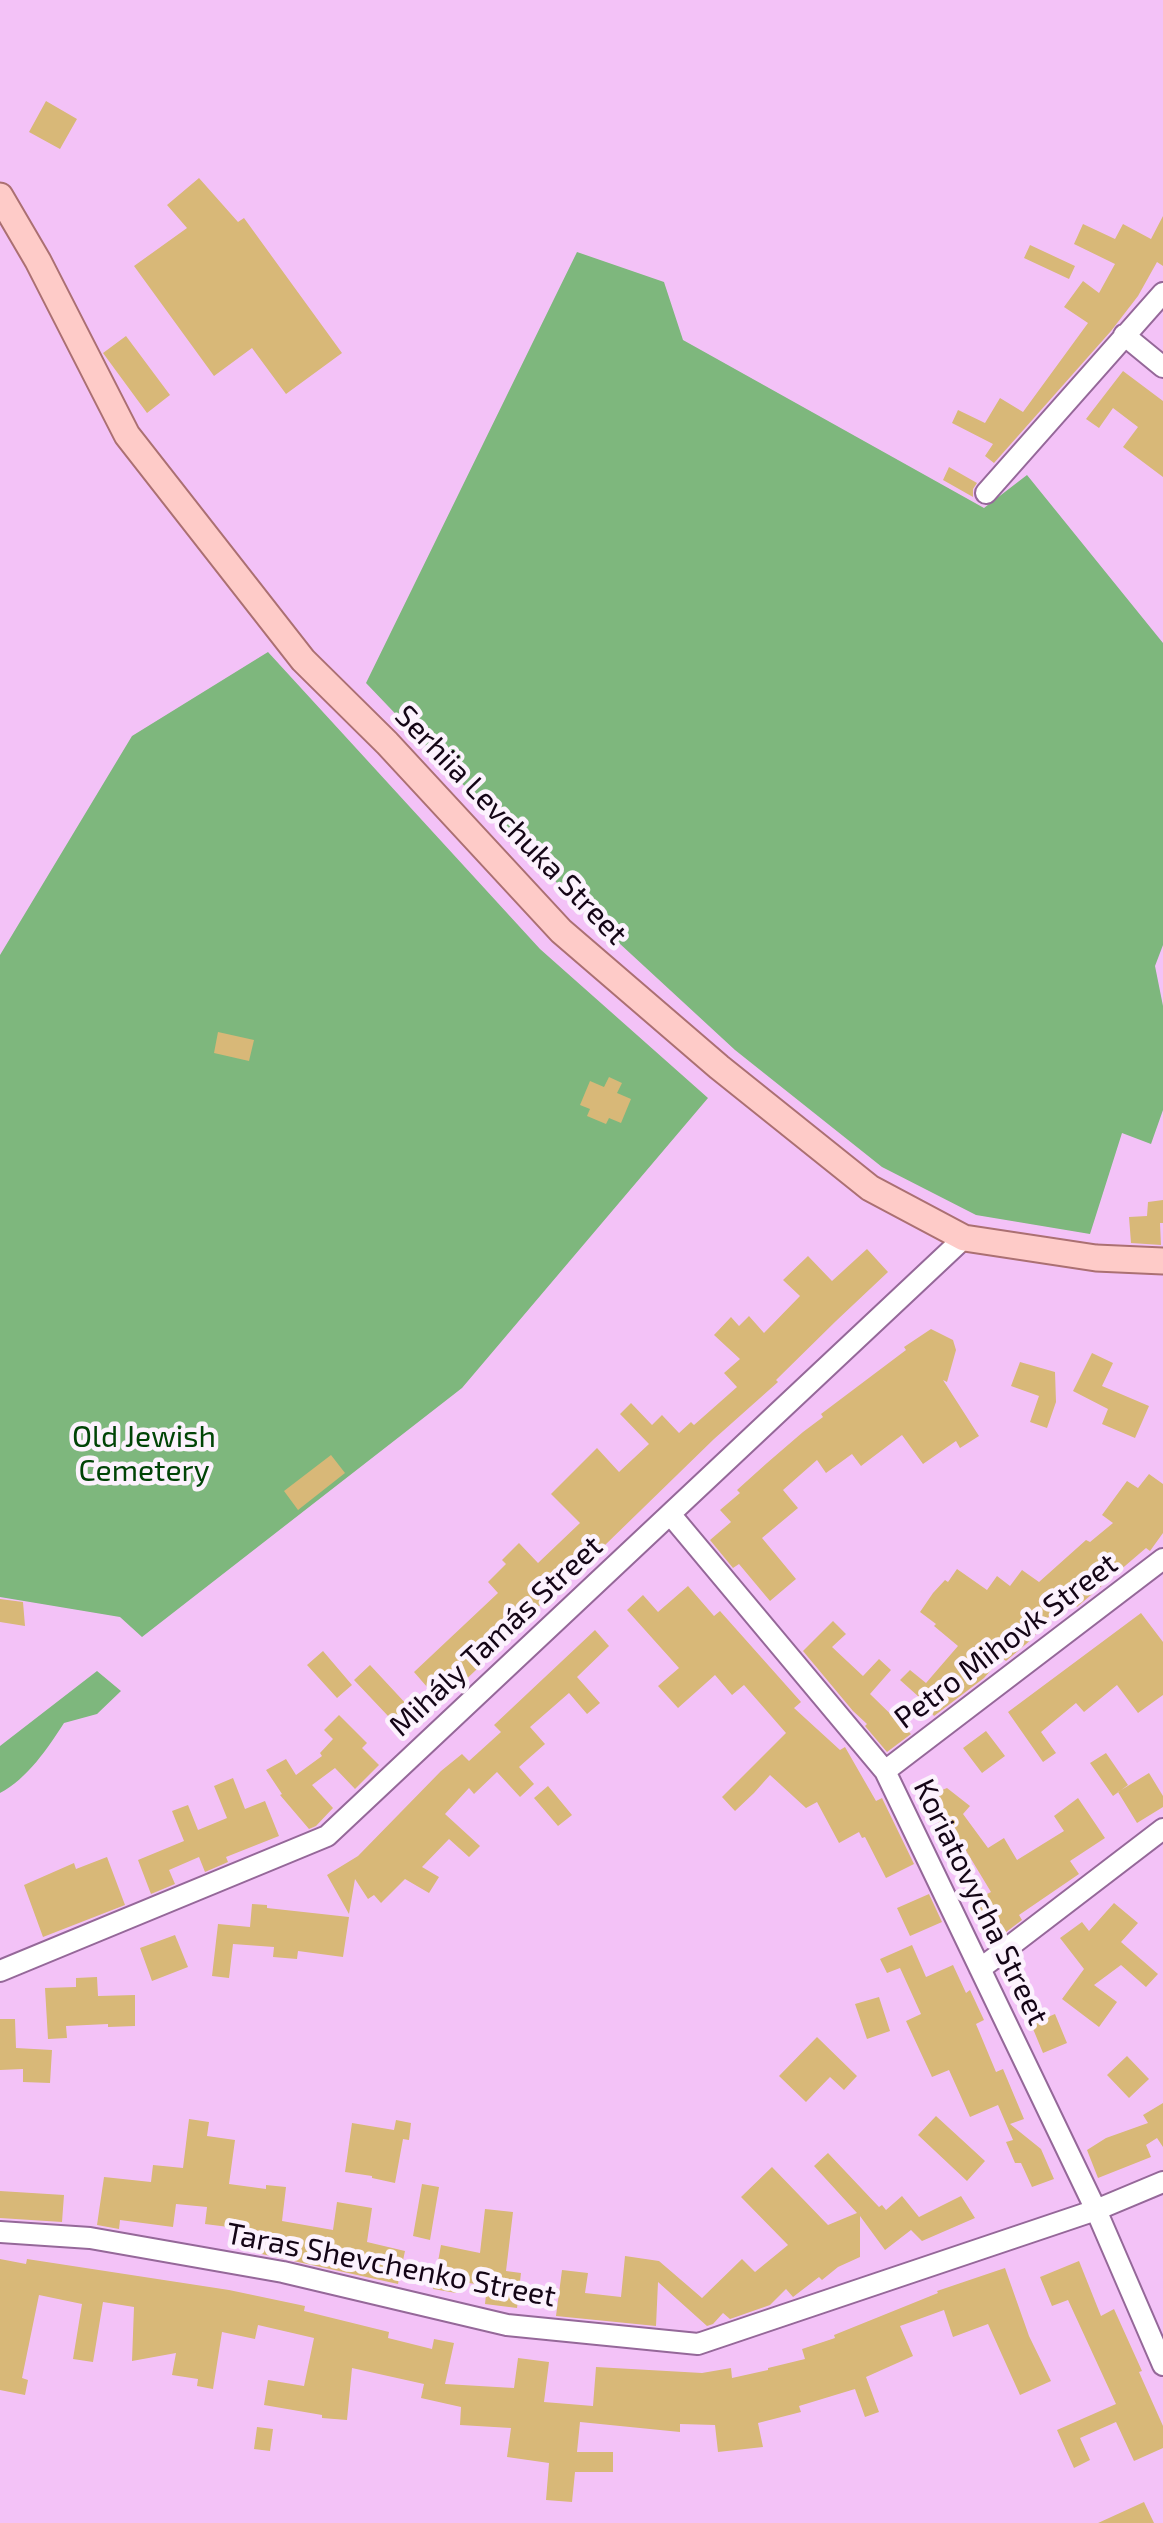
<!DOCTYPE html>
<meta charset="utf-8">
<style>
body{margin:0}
canvas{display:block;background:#f3c2f7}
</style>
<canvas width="1163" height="2523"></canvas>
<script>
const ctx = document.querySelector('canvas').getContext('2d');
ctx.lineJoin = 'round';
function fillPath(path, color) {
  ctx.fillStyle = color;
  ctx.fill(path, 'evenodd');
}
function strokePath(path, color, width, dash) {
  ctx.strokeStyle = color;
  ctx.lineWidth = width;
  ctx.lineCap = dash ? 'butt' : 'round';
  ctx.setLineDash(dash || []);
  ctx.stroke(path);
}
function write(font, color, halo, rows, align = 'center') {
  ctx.font = font + ' "Exo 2",sans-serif';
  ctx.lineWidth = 9;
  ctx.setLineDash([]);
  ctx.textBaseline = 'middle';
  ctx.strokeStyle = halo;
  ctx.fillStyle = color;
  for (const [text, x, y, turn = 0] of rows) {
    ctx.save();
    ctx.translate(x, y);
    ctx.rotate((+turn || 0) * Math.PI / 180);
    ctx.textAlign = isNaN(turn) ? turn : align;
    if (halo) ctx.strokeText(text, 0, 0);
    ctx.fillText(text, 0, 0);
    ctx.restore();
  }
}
const green = new Path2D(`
 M577 252 664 282 683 340 984 508 1027 475 1163 643V945L1155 966 1163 1006V1110L1151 1144 1122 1133 1090 1234 976 1215 882 1167 735 1050 580 907 366 683Z
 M268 652 540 949 708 1098 462 1388 142 1637 120 1617 0 1597V955L132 736Z
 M97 1671 121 1691 97 1714 64 1723C48 1748 27 1779 0 1793V1746Z`);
const building = new Path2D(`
 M46 101 77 119 60 149 29 132Z
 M199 178 238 222 244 218 342 353 286 394 252 348 214 376 134 266 187 228 167 205Z
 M1163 216V266L1157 262 1138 296 1111 331 994 463 985 456 993 444 952 423 958 410 985 423 1000 398 1023 412 1088 323 1064 307 1083 281 1099 293 1115 264 1074 244 1083 224 1115 239 1123 224 1151 239Z
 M1030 245 1075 266 1069 279 1024 258Z
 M126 336 170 395 147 413 103 353Z
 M1123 371 1163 401V477L1123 447 1138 427 1113 408 1099 428 1086 419Z
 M949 467 977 483 973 489V497L943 480Z
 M218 1032 254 1040 249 1061 214 1053Z
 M609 1077 622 1083 617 1093 631 1099 621 1123 609 1118 606 1124 587 1116 590 1109 580 1105 590 1081 604 1087Z
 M1163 1200V1223H1160L1161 1245 1131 1243 1129 1217 1147 1216 1148 1202Z
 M867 1249 888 1272 836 1321 776 1380 778 1382 714 1439 603 1547 602 1546 509 1635 511 1637 441 1703 414 1672 498 1593 488 1582 506 1564 502 1560 519 1543 538 1563 580 1523 551 1494 597 1448 619 1472 649 1444 620 1414 631 1403 652 1425 662 1415 679 1433 691 1422 694 1425 737 1387 724 1373 740 1359 714 1335 731 1317 739 1326 749 1316 764 1333 800 1296 783 1280 808 1256 832 1281Z
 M931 1329 953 1340 956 1350 947 1382 943 1380 979 1436 960 1448 956 1441 923 1464 902 1435 861 1466 852 1454 826 1473 817 1460 783 1490 798 1508 762 1538 796 1579 770 1601 739 1564 733 1568 710 1540 731 1522 720 1510 740 1493 737 1490 767 1463 803 1432 823 1417 821 1414 906 1350 904 1347Z
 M1092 1353 1113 1363 1102 1386 1149 1406 1135 1438 1102 1424 1108 1409 1073 1391Z
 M1020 1362 1055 1372 1056 1402 1047 1428 1030 1422 1039 1396 1011 1386Z
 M331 1455 345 1473 298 1510 284 1491Z
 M1149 1474 1163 1484V1533L1150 1551 1146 1548 1077 1607 1066 1594 1032 1639 1006 1661 1002 1658 984 1678 934 1716 919 1697 900 1680 910 1670 926 1683 958 1646 934 1626 936 1624 920 1612 933 1593 945 1580 948 1582 957 1569 987 1590 997 1576 1010 1586 1022 1570 1039 1582 1086 1540 1090 1542 1113 1523 1102 1515 1127 1481 1138 1488Z
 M688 1586 714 1616 720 1611 801 1702 794 1708 840 1750 845 1747 876 1801 882 1798 914 1864 886 1878 865 1837 862 1838 859 1832 839 1843 817 1802 806 1808 770 1775 754 1793 735 1811 722 1797 786 1733 744 1685 732 1695 715 1675 678 1708 658 1686 679 1668 627 1610 643 1595 658 1612Z
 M0 1599 23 1602 25 1626 0 1622Z
 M1141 1613 1163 1642V1695L1138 1713 1117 1685 1084 1712 1076 1703 1041 1732 1056 1753 1043 1762 1008 1712Z
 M833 1621 846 1634 832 1647 863 1676 879 1659 891 1670 870 1694 911 1734 887 1752 865 1726 867 1724 853 1711 803 1651Z
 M595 1630 609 1646 577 1677 600 1703 587 1714 569 1693 530 1727 545 1744 519 1767 534 1784 520 1797 497 1772 474 1794 469 1788 445 1814 480 1846 469 1857 449 1839 422 1867 439 1877 429 1893 405 1879 381 1903 374 1895 368 1899 355 1879 349 1914 327 1875 358 1856 441 1771 462 1754 469 1761 501 1732 494 1725Z
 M323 1651 352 1685 337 1698 307 1665Z
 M370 1665 422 1721 406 1735 354 1680Z
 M339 1715 367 1743 362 1748 379 1765 355 1789 335 1768 312 1785 333 1808 316 1826 309 1829 280 1795 282 1794 266 1770 286 1759 296 1775 322 1756 320 1753 333 1739 324 1730Z
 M986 1731 1005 1756 982 1773 963 1748Z
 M1106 1753 1128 1785 1113 1796 1090 1763Z
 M1149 1773 1163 1796V1807L1137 1823 1118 1792Z
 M233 1778 245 1809 265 1801 279 1836 226 1857 228 1862 205 1872 199 1857 169 1870 175 1884 151 1894 138 1860 184 1841 172 1811 188 1805 198 1830 227 1818 214 1786Z
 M548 1786 572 1815 558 1826 534 1798Z
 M947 1788 970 1806 963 1814 988 1848 1004 1838 1017 1860 1064 1831 1054 1816 1078 1798 1105 1838 1070 1861 1079 1874 1019 1915 1022 1920 993 1942 973 1901 991 1892 965 1849 960 1853 941 1828 928 1796Z
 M107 1857 125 1905 43 1937 24 1885 74 1863 76 1869Z
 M929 1894 942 1922 910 1936 897 1908Z
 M1114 1903 1138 1923 1121 1942 1158 1974 1146 1987 1121 1965 1094 1985 1117 2002 1099 2027 1062 1999 1084 1969 1060 1938 1082 1922 1089 1931Z
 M252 1904 267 1905V1908L349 1917 343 1957 298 1951 297 1959 273 1957 274 1947 233 1944 229 1978 212 1976 218 1924 250 1927Z
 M175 1935 188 1967 152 1981 140 1948Z
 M912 1945 926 1977 953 1965 966 1993 970 1990 984 2020 976 2024 996 2072 1003 2069 1024 2119 1010 2124 1041 2149 1054 2179 1032 2187 1021 2163H1015L1006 2142 1013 2140 998 2105 970 2117 949 2070 932 2077 906 2021 921 2014 900 1968 887 1973 880 1959Z
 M97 1977 98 1996 135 1995V2026L108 2027V2024L66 2026 67 2038 48 2039 45 1988 76 1987V1978Z
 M879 1997 890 2031 867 2039 855 2004Z
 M1055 2014 1067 2043 1043 2053 1031 2024Z
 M0 2019H15L16 2048 52 2050 50 2083 23 2082V2069L0 2070Z
 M817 2037 857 2076 844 2090 830 2077 806 2102 779 2076Z
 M1127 2056 1149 2079 1129 2098 1107 2075Z
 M1163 2103V2147L1157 2138 1146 2145 1151 2157 1098 2178 1087 2150 1106 2138 1148 2123 1143 2115Z
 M936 2116 985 2161 967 2181 918 2135Z
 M189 2119 209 2122 207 2136 235 2140 229 2184 266 2189V2185L286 2187 282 2221 333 2230 337 2202 372 2208 367 2242 405 2251 398 2284 257 2253 260 2231 205 2224 207 2207 176 2204 173 2227 120 2220 119 2229 97 2225 104 2177 151 2182 153 2165 183 2168Z
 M396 2120 411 2123 409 2140 403 2139 395 2183 372 2178V2176L345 2172 352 2123 394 2130Z
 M828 2153 879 2207 882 2205 886 2210 902 2196 919 2217 961 2196 975 2218 922 2241 911 2230 885 2250 860 2216V2257L838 2267 822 2280 819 2277 793 2297 786 2289 770 2305 730 2319 723 2313 713 2324 707 2326 658 2282 656 2326 556 2316 562 2270 588 2273 585 2293 621 2297 625 2256 659 2261 702 2298 742 2259 755 2272 788 2245 741 2197 772 2167 828 2225 857 2213 814 2166Z
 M422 2184 439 2187 430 2240 413 2236Z
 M0 2191 64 2195 62 2222 0 2218Z
 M485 2209 513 2212 506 2271 521 2273 517 2308 485 2304 487 2285 458 2282 456 2293 433 2289 441 2245 480 2253Z
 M0 2259 26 2264 27 2259 229 2290 305 2306 304 2311 389 2332 388 2338 432 2349 434 2339 454 2343 445 2384 514 2388 518 2358 549 2362 544 2402 593 2406 596 2367 702 2373 731 2368 732 2378 768 2370V2368L805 2359 802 2349 835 2338 834 2335 938 2293 937 2291 1005 2268 1029 2336 1051 2381 1020 2395 988 2324 953 2337 944 2310 900 2326 913 2356 866 2377 879 2412 865 2417 855 2389 799 2406 801 2412 758 2423 763 2447 718 2452 715 2425 680 2424V2432L580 2422 577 2452H613V2472H575L572 2502 546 2500 549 2463 507 2457 511 2428 460 2425 461 2407 421 2398 424 2384 352 2368 347 2420 322 2418V2415L264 2405 268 2380 304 2386 314 2338 258 2325 255 2339 222 2332 213 2389 197 2386 198 2379 172 2375 176 2353 132 2361 134 2307 103 2302 93 2362 73 2359 82 2304 39 2295 22 2378 28 2380 25 2395 0 2390Z
 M1079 2261 1101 2316 1114 2309 1142 2371 1139 2372 1163 2426V2448L1134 2461 1116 2422 1080 2438 1090 2460 1074 2468 1057 2430 1116 2404 1068 2300 1052 2306 1040 2277Z
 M257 2427 273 2429 270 2451 254 2449Z
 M1144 2502 1154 2523H1098Z`);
const minor = new Path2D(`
 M1124 335 1163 367
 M986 493 1163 293
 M670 1514 885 1771 1096 2210 1163 2365
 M885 1771 1163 1559
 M980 1969 1163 1829
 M0 1971 327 1836 964 1238
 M0 2232 90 2238 283 2272 507 2325 698 2344 1096 2210 1163 2182`);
const major = new Path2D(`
 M0 196 38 261 127 435 303 660 387 743 561 931 719 1067 870 1188 964 1238 1096 1258 1163 1261`);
const streetNames = [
 ["Serhiia Levchuka Street",511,825,46],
 ["Mihály Tamás Street",496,1636,-43],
 ["Petro Mihovk Street",1006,1641,-37],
 ["Koriatovycha Street",981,1902,64],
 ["Taras Shevchenko Street",391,2265,11]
];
const parkNames = [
 ["Old Jewish",144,1437],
 ["Cemetery",144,1471]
];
fillPath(green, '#7eb77d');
fillPath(building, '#d8b878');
strokePath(minor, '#956899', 24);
strokePath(major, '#ab7072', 29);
strokePath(minor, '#fff', 20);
strokePath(major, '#fecbc8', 25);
write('30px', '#140516', '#fcf2fd', streetNames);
write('30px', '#004406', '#fcf2fd', parkNames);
</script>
